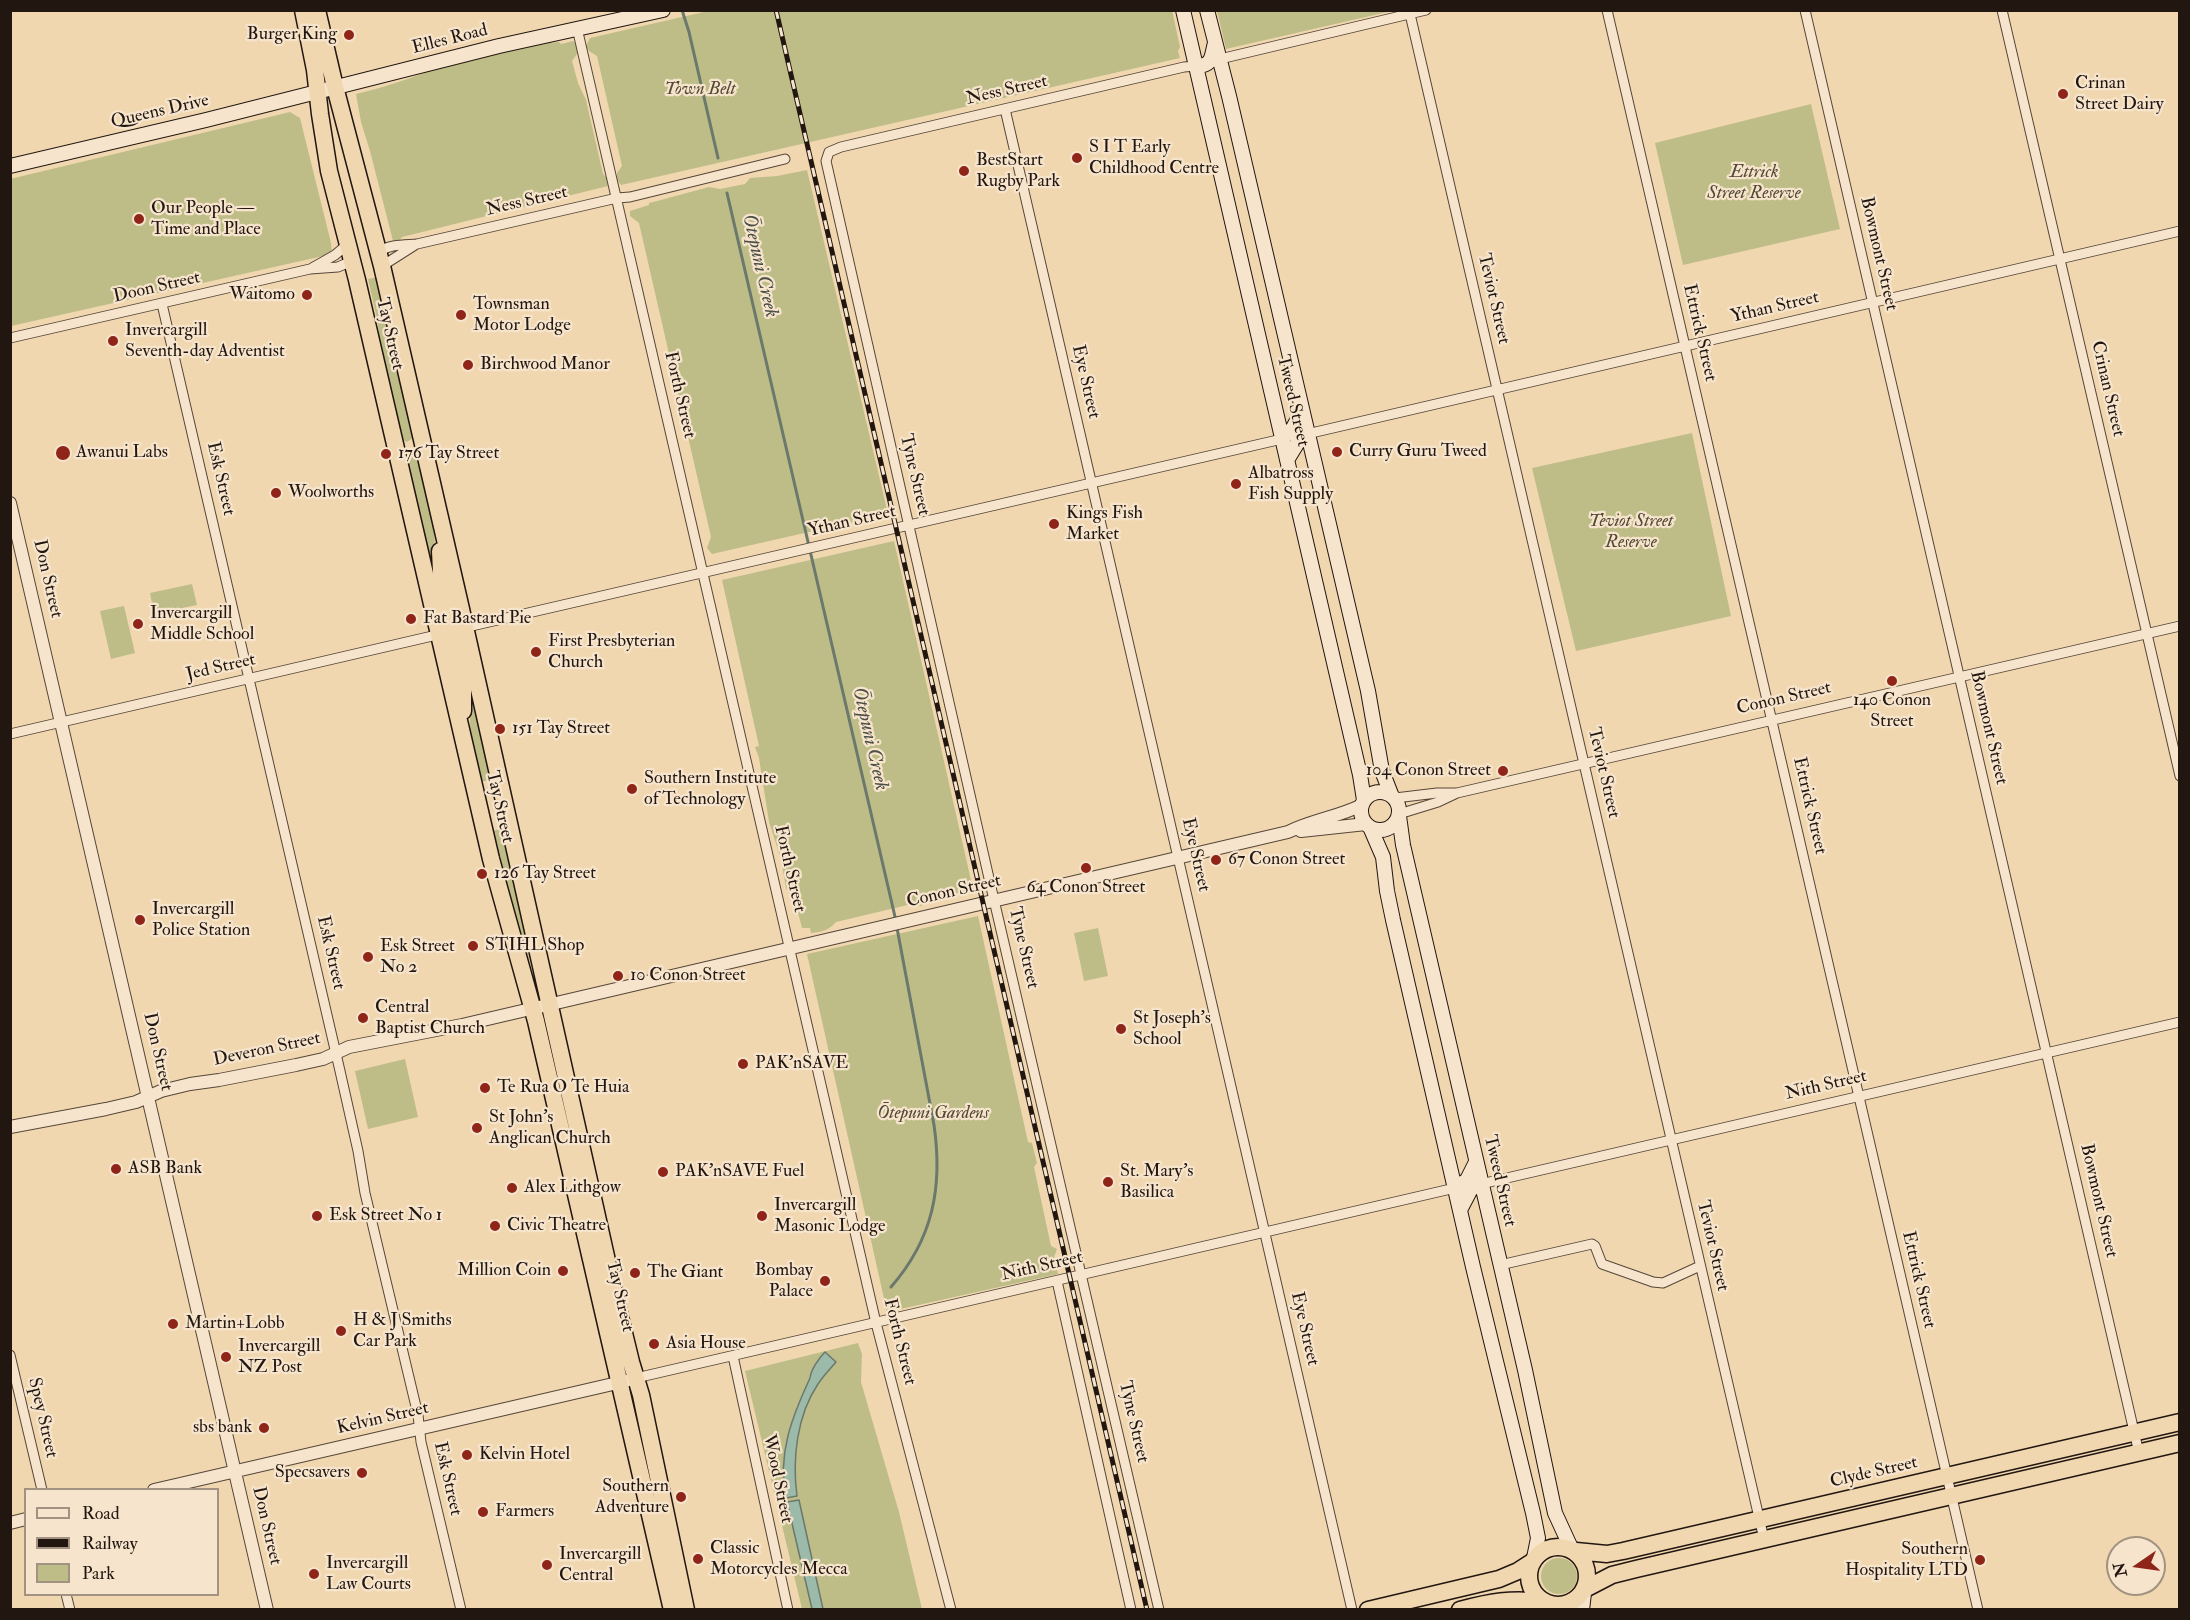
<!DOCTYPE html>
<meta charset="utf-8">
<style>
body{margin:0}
#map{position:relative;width:2190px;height:1620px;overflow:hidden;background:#f1d7b0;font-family:"IM FELL Double Pica",serif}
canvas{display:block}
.frame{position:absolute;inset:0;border:12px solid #221611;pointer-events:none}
.legend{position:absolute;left:24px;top:1488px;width:195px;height:108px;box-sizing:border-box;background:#f6e5cc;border:2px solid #a19281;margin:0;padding:8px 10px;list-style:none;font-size:18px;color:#221611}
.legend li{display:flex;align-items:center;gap:12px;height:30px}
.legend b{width:30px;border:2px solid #a19281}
.north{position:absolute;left:2106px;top:1536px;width:60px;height:60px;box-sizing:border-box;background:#f6e5cc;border:2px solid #a19281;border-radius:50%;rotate:257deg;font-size:16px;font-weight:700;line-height:24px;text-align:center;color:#221611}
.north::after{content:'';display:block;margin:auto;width:21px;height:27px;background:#8f2418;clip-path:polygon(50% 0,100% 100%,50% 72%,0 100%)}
</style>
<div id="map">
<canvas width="2190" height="1620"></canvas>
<div class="frame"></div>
<ul class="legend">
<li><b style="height:8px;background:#f6e5cc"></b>Road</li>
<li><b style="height:8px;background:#221611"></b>Railway</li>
<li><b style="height:16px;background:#bebd88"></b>Park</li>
</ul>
<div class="north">N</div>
</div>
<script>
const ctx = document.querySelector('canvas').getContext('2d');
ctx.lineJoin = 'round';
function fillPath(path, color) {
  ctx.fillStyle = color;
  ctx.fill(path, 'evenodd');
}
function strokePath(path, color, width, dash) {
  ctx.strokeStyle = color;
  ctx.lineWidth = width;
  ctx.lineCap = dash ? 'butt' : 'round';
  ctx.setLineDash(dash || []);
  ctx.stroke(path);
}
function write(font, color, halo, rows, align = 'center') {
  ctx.font = font + ' "IM FELL Double Pica",serif';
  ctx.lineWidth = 4.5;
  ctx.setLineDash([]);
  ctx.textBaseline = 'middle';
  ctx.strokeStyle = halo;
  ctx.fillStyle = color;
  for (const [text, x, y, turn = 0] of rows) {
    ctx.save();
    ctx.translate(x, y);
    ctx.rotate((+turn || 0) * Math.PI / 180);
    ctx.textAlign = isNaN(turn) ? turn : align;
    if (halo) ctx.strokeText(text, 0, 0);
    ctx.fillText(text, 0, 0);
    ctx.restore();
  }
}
const green = new Path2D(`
 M1172 10 1180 47 1178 51 1180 58 621 185 617 180V173L622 166 597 56 589 51 586 46 590 38 708 11Z
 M1217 11V10L1392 11 1226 49Z
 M573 41 578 46 577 54 572 61 578 83 586 100 603 174 607 178 608 186 402 237 400 240 393 241 370 151 361 122 356 94C391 86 424 73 458 61 485 52 530 44 559 42L561 44Z
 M1811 104 1840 229 1683 265 1655 143Z
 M290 112 300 118 331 243 332 254 11 326 10 179Z
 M807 170 888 514 712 554 707 548 711 537 639 223 630 216V211L649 205V203L657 201 709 187 720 189 745 184 750 178 777 176Z
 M378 277 414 433 413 438 407 442 401 439 379 342 378 324 368 279Z
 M1692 433 1731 616 1576 651 1532 468Z
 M411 456H416L419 458 433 515 438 592 406 461Z
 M894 541 973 889 928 901 921 906H914L912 904 836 922C829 930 822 932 811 933L810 928H802L796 905 786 888 781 859 769 822 759 758 755 747 759 746 722 580Z
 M192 584 197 605 154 614 150 593Z
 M124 606 135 653 111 659 100 611Z
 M468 671 489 776 487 781H480L471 745Z
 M505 828 522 908 525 938 535 986 491 831Z
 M978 916 1028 1142 1032 1143 1037 1163 1034 1167 1051 1246 1057 1249 1054 1257 1058 1274 887 1312 807 954Z
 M1098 928 1108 976 1084 981 1074 933Z
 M405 1059 418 1117 368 1129 355 1071Z
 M858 1343 862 1354 861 1382 899 1512 922 1609H802L745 1371Z
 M1541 1576a18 18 0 1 1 36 0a18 18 0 1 1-36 0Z`);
const water = new Path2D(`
 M825 1352 836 1362C830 1369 823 1376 818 1384 797 1415 792 1459 797 1496L786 1498C777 1454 792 1417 810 1378 811 1370 818 1359 825 1352Z
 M799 1500 823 1609H812L787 1502Z`);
const stream = new Path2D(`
 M682 10 689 32 718 158
 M727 193 896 921
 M891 1287C933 1239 943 1187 934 1125L897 928`);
const minor = new Path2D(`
 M1607 10 1978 1610
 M1805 10 2139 1453
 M2002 10 2180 776
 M1410 14 1764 1539
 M577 28 876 1323 951 1610
 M1220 59 1426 10
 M1005 109 1352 1610
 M378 252C391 244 403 245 417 244L617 198 630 197 785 159
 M382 266 415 245
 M312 268 335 255 348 244
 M162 304 340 1071 358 1151 365 1193 418 1415 421 1442 461 1610
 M10 338 310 269 338 267 352 261
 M1307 434 2180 231
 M463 628 1282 439
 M10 734 441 634
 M1395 798 1437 793H1456
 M1399 814 1438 802 1457 793 2180 626
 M1481 1184 2180 1022
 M1500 1265 1592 1244 1595 1246 1602 1264 1653 1282 1663 1283 1700 1266
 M1057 1281 1131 1610
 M10 1355 42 1490
 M733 1356 788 1610
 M636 1378 1455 1188
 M66 1594 70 1610
 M1159 1610 991 887 826 161 829 152 841 147 1184 67 1196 66`);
const tertiary = new Path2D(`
 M10 503 267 1610
 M1301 831 1366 824
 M10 1127 106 1109 136 1102 161 1091 190 1084 219 1080 296 1065 323 1059 349 1047 462 1025 1288 832C1312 820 1338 817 1362 805
 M154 1490 626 1381
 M10 1523 26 1519`);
const secondary = new Path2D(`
 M1183 10 1360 775 1364 800
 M1207 10 1229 96 1368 691 1382 771 1391 794
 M1196 66C1213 66 1211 57 1215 43
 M10 166 206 120 499 46 663 10
 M1282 439 1293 428 1302 411
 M1287 460 1298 442 1307 434
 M1361 811a19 19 0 1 1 38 0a19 19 0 1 1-38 0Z
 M1399 816 1403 845 1525 1370 1555 1513 1572 1550
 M1370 827 1383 857 1387 891 1393 920 1473 1267 1533 1513 1538 1538 1534 1558
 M1455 1188 1467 1180 1476 1162
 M1460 1210 1471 1189 1481 1184
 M1582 1610 1584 1593`);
const trunk = new Path2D(`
 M303 10 315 70 320 114 329 171 357 280 491 859 536 1021 672 1610
 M317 10 335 87 382 266 461 609 614 1292 631 1362 641 1395 686 1610
 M440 551 442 591 450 631
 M454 631 463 671V711
 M1529 1576a29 29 0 1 1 58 0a29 29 0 1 1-58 0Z
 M1576 1551 1607 1554 1623 1551 2180 1422
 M1585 1589 1612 1575 1636 1569 2180 1443
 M1368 1610 1499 1579 1518 1571 1532 1562
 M1460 1610C1490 1602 1511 1598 1542 1602`);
const rail = new Path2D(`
 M776 10 1147 1610`);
const markers = [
 [349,35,6,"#8f2418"],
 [2063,94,6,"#8f2418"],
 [1077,158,6,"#8f2418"],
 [964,171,6,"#8f2418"],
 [139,219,6,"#8f2418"],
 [307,295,6,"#8f2418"],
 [461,315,6,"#8f2418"],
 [113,341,6,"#8f2418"],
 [468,365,6,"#8f2418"],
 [1337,452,6,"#8f2418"],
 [63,453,8,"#8f2418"],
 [386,454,6,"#8f2418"],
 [1236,484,6,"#8f2418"],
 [276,493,6,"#8f2418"],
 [1054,524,6,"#8f2418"],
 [411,619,6,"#8f2418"],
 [138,624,6,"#8f2418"],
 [536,652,6,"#8f2418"],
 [1892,681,6,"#8f2418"],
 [500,729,6,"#8f2418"],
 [1503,771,6,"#8f2418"],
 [632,789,6,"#8f2418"],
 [1216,860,6,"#8f2418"],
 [1086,868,6,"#8f2418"],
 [482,874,6,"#8f2418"],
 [140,920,6,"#8f2418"],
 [473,946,6,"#8f2418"],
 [368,957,6,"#8f2418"],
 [618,976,6,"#8f2418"],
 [363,1018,6,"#8f2418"],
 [1121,1029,6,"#8f2418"],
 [743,1064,6,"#8f2418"],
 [485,1088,6,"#8f2418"],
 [477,1128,6,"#8f2418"],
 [116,1169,6,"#8f2418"],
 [663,1172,6,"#8f2418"],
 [1108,1182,6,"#8f2418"],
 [512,1188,6,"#8f2418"],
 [317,1216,6,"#8f2418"],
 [762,1216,6,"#8f2418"],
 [495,1226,6,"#8f2418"],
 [563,1271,6,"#8f2418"],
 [635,1273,6,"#8f2418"],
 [825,1281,6,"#8f2418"],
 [173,1324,6,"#8f2418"],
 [341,1331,6,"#8f2418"],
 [654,1344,6,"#8f2418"],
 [226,1357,6,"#8f2418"],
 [264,1428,6,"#8f2418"],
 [467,1455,6,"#8f2418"],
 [362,1473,6,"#8f2418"],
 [681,1497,6,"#8f2418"],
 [483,1512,6,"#8f2418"],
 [698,1559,6,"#8f2418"],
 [1980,1560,6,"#8f2418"],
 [547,1565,6,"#8f2418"],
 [314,1574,6,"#8f2418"]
];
const poiNames = [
 ["Burger King",337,35,"right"],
 ["Crinan",2075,84],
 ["Street Dairy",2075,105],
 ["S I T Early",1089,148],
 ["Childhood Centre",1089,169],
 ["BestStart",976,161],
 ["Rugby Park",976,182],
 ["Our People —",151,209],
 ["Time and Place",151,230],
 ["Waitomo",295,295,"right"],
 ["Townsman",473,305],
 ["Motor Lodge",473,326],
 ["Invercargill",125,331],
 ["Seventh-day Adventist",125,352],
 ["Birchwood Manor",480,365],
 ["Curry Guru Tweed",1349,452],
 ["Awanui Labs",76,453],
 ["176 Tay Street",398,454],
 ["Albatross",1248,474],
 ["Fish Supply",1248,495],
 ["Woolworths",288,493],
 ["Kings Fish",1066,514],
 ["Market",1066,535],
 ["Invercargill",150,614],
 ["Middle School",150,635],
 ["Fat Bastard Pie",423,619],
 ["First Presbyterian",548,642],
 ["Church",548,663],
 ["140 Conon",1892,701,"center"],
 ["Street",1892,722,"center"],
 ["151 Tay Street",512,729],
 ["104 Conon Street",1491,771,"right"],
 ["Southern Institute",644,779],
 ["of Technology",644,800],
 ["67 Conon Street",1228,860],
 ["126 Tay Street",494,874],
 ["64 Conon Street",1086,888,"center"],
 ["Invercargill",152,910],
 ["Police Station",152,931],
 ["STIHL Shop",485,946],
 ["Esk Street",380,947],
 ["No 2",380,968],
 ["10 Conon Street",630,976],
 ["Central",375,1008],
 ["Baptist Church",375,1029],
 ["St Joseph's",1133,1019],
 ["School",1133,1040],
 ["PAK'nSAVE",755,1064],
 ["Te Rua O Te Huia",497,1088],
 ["St John's",489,1118],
 ["Anglican Church",489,1139],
 ["ASB Bank",128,1169],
 ["PAK'nSAVE Fuel",675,1172],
 ["St. Mary's",1120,1172],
 ["Basilica",1120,1193],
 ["Alex Lithgow",524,1188],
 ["Invercargill",774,1206],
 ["Masonic Lodge",774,1227],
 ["Esk Street No 1",329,1216],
 ["Civic Theatre",507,1226],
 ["Million Coin",551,1271,"right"],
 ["Bombay",813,1271,"right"],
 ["Palace",813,1292,"right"],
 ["The Giant",647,1273],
 ["H & J Smiths",353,1321],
 ["Car Park",353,1342],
 ["Martin+Lobb",185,1324],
 ["Asia House",666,1344],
 ["Invercargill",238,1347],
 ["NZ Post",238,1368],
 ["sbs bank",252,1428,"right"],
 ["Kelvin Hotel",479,1455],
 ["Specsavers",350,1473,"right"],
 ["Southern",669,1487,"right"],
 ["Adventure",669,1508,"right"],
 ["Farmers",495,1512],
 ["Classic",710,1549],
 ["Motorcycles Mecca",710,1570],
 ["Southern",1968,1550,"right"],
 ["Hospitality LTD",1968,1571,"right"],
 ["Invercargill",559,1555],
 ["Central",559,1576],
 ["Invercargill",326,1564],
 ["Law Courts",326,1585]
];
const streetNames = [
 ["Elles Road",450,40,-14],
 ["Ness Street",1007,91,-13],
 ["Queens Drive",160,112,-13],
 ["Ness Street",527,202,-13],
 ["Bowmont Street",1878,254,77],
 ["Doon Street",157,288,-13],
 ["Teviot Street",1493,299,77],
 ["Ythan Street",1775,308,-13],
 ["Ettrick Street",1699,333,77],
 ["Tay Street",389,334,77],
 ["Eye Street",1085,382,77],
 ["Crinan Street",2107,389,77],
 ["Forth Street",679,395,77],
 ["Tweed Street",1292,401,77],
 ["Tyne Street",914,475,77],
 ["Esk Street",220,479,77],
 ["Ythan Street",852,522,-13],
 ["Don Street",47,579,77],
 ["Jed Street",221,668,-13],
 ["Conon Street",1784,699,-13],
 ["Bowmont Street",1988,728,77],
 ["Teviot Street",1603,773,77],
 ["Ettrick Street",1809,806,77],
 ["Tay Street",499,807,77],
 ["Eye Street",1195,855,77],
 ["Forth Street",789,869,77],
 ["Conon Street",954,892,-13],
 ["Tyne Street",1023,948,77],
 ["Esk Street",330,953,77],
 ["Deveron Street",267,1050,-12],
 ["Don Street",157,1052,77],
 ["Nith Street",1826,1086,-13],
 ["Tweed Street",1499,1181,77],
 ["Bowmont Street",2098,1201,77],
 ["Teviot Street",1712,1246,77],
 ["Nith Street",1042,1267,-13],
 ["Ettrick Street",1918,1280,77],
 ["Tay Street",619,1296,77],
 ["Eye Street",1304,1329,77],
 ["Forth Street",899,1342,76],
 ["Spey Street",42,1418,77],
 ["Kelvin Street",383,1419,-13],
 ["Tyne Street",1133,1422,77],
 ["Clyde Street",1874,1473,-13],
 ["Esk Street",447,1479,77],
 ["Wood Street",777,1479,78],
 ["Don Street",266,1526,77]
];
const parkNames = [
 ["Town Belt",700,90],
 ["Ettrick",1754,173],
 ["Street Reserve",1754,194],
 ["Teviot Street",1631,522],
 ["Reserve",1631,543],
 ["Ōtepuni Gardens",933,1114]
];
const waterNames = [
 ["Ōtepuni Creek",759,266,77],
 ["Ōtepuni Creek",869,739,77]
];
fillPath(green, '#bebd88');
fillPath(water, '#9bbaa9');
strokePath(water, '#6b786c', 1.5);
strokePath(stream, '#6b786c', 3);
strokePath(minor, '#564639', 11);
strokePath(tertiary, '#564639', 14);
strokePath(secondary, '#221611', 16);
strokePath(trunk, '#221611', 19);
strokePath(minor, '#f6e5cc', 9);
strokePath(tertiary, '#f6e5cc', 12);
strokePath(secondary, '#f6e5cc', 14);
strokePath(trunk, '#f1d7b0', 16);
strokePath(rail, '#221611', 5);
strokePath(rail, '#f6e5cc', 3, [9]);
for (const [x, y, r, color] of markers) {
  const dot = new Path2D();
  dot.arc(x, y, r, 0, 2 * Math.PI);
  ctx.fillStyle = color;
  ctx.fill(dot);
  strokePath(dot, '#f6e5cc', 2);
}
write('18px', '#221611', '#f6e5cc', poiNames, 'left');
write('18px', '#221611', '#f6e5cc', streetNames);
write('italic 18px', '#514835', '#f6e5cc', parkNames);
write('italic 20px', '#4c4f46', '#f6e5cc', waterNames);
</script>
